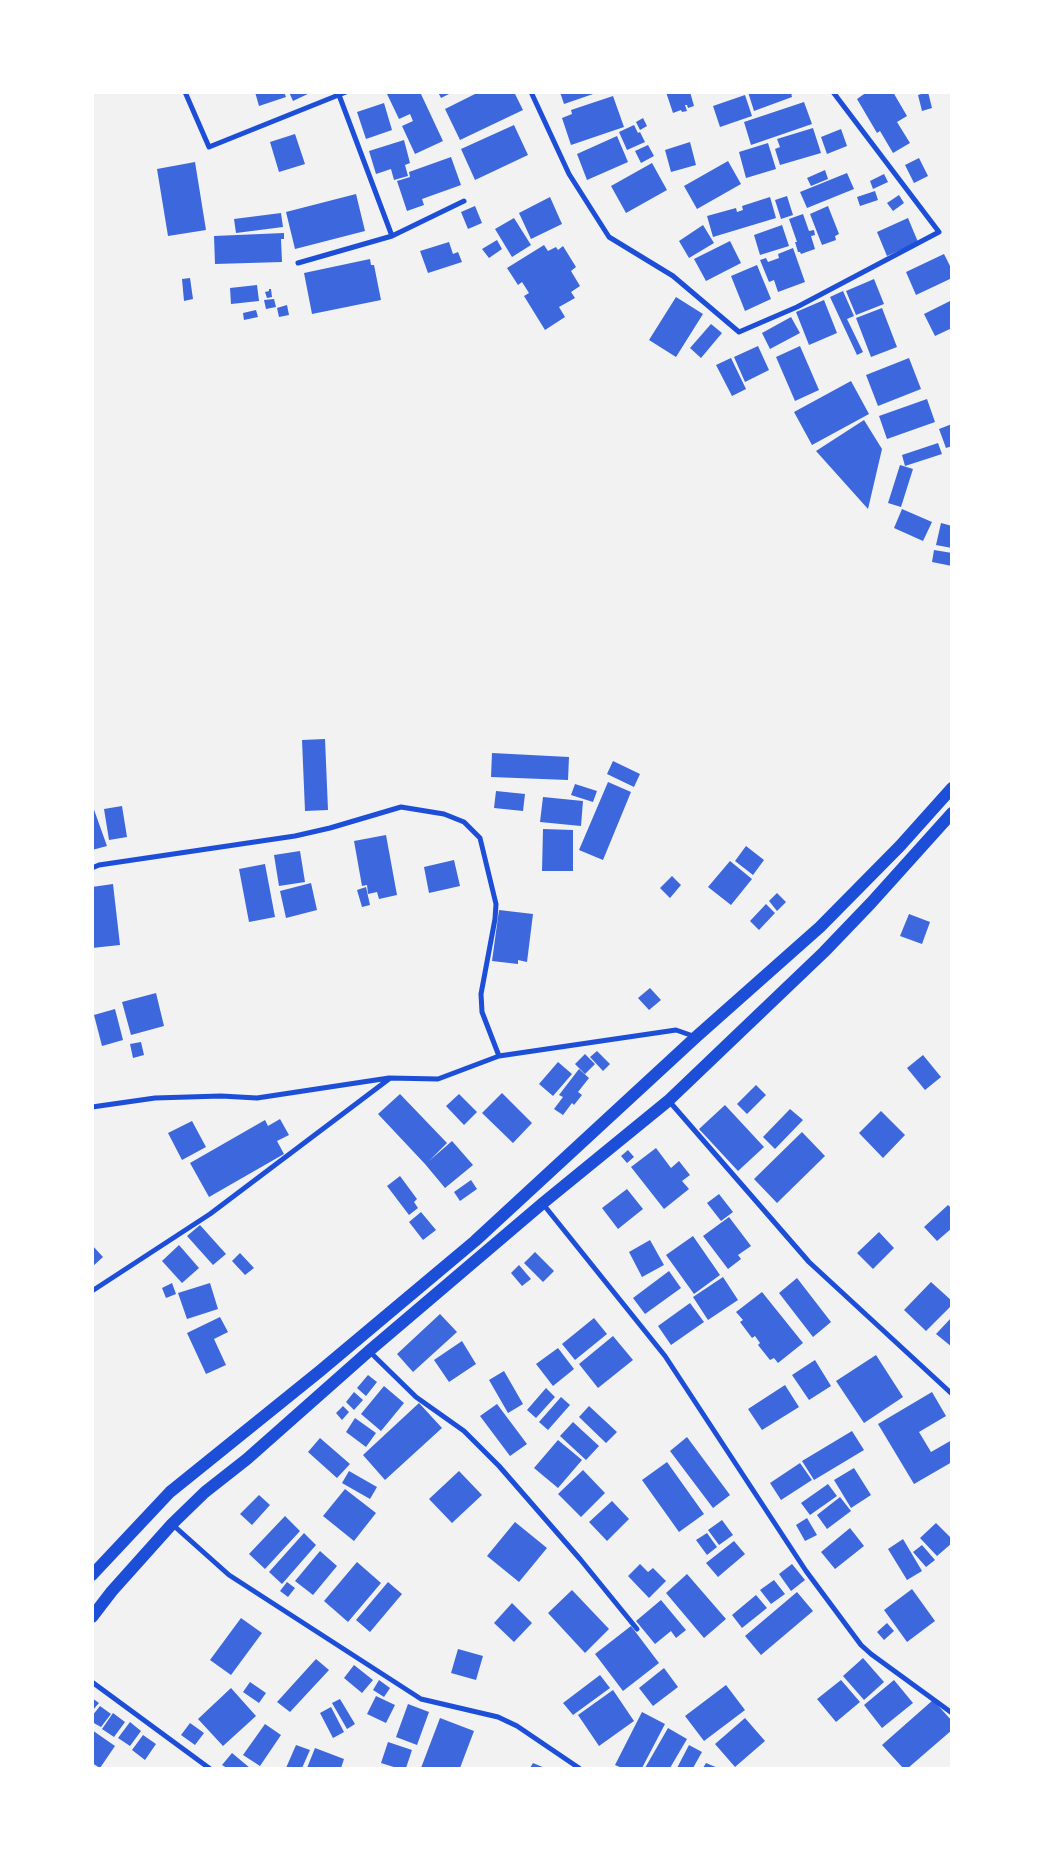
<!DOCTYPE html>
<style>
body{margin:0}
#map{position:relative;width:1044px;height:1861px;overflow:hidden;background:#f2f2f2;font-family:"IBM Plex Sans",sans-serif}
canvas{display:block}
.frame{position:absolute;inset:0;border:94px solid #fff;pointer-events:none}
</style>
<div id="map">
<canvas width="1044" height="1861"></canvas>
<div class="frame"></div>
</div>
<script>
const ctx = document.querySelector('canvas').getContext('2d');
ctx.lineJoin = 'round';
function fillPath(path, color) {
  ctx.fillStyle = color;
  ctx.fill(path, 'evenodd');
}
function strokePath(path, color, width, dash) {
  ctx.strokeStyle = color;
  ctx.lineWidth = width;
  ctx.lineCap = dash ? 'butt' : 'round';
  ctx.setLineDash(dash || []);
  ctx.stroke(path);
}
const building = new Path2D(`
 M255 92H284L286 97 259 106Z
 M289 92H312L293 101Z
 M391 92H420L443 141 415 154 402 126 413 121 410 114 399 119 387 94Z
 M438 92H453L441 98Z
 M479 92H514L523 110 460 140 445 109Z
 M560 92H596V93L564 104Z
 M666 92H690L694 106 688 108 687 105H685L687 111 682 112 681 110 673 113Z
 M748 92H791L792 97 754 111Z
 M867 92H893L907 116 897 122 910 143 893 153 880 131 877 133 857 99Z
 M928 92 932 108 922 111 918 95Z
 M745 95 752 116 720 127 713 106Z
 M613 96 624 127 571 145 562 118 572 114 571 110Z
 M804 102 812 124 751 145 744 122Z
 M384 103 392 130 366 139 357 112Z
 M643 118 647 126 640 130 636 122Z
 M514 125 528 155 475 180 461 149Z
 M634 125 638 133 640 132 645 142 627 150 619 132Z
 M813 128 821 153 780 165 775 149 780 147 777 139Z
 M841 129 847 146 827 154 821 137Z
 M295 134 305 164 279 172 270 142Z
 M617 136 628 162 587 180 577 154Z
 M404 140 410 163 405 165 408 176 394 180 391 169 376 174 369 151Z
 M690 142 696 165 671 172 665 150Z
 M768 143 776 169 746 178 739 152Z
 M648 145 654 156 641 163 635 151Z
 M451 157 461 185 422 199 424 205 407 211 397 181 410 177 409 172Z
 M919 158 928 176 914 183 905 165Z
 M728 161 741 184 697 209 684 186Z
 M195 162 206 230 168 236 157 169Z
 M652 163 667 190 626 213 611 186Z
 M825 170 828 179 811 186 807 178Z
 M847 173 854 189 807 208 800 192Z
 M884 174 888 182 873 189 870 181Z
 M875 191 878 200 860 206 857 197Z
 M356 194 365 231 295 249 286 212Z
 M899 195 904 203 893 211 887 203Z
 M787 196 793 215 781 219 775 200Z
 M550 197 562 224 531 239 519 213Z
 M770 197 776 218 713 237 707 216 736 208 737 212 743 210 742 206Z
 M475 206 482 223 468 229 461 212Z
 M828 206 839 234 835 236 836 240 822 245 810 214Z
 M281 213 283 227 236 233 234 219Z
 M803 214 809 231 814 230 815 235 811 236 815 249 801 254 800 252H798L795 242H797L789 219Z
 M514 218 531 245 512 257 495 229Z
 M908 218 918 242 887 256 877 232Z
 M703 225 714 243 689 258 679 241Z
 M782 225 789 246 760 255 754 235Z
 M284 233V239H281L282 262 215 264 214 236Z
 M497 240 502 249 489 258 482 249Z
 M730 241 741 263 706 281 694 259Z
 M449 242 453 254 458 252 462 262 428 273 420 251Z
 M544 245 548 251 556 247 558 250 563 246 576 267 571 271 580 286 571 292 575 298 559 307 565 317 545 330 524 296 529 293 522 282 518 285 507 268Z
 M793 248 805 282 778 292 774 280 769 282 760 260 766 258 768 262 779 258 778 254Z
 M944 254 952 270V278L916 295 906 272Z
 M370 259 371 265H374L381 300 312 314 304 273Z
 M757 265 771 299 745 311 731 276Z
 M190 278 193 299 184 301 182 279Z
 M874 279 884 304 856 315 846 291Z
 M257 285 259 301 231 304 230 288Z
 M269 289H271L272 297 267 298 265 292 269 291Z
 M843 291 854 316 847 319 863 352 857 355 830 297Z
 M676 297 703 314 676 357 649 340Z
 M274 299 276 307 266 309 264 300Z
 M824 300 837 333 809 345 796 312Z
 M952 300V328L935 336 924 314Z
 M287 305 289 315 279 317 277 308Z
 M882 308 897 347 871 357 856 318Z
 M256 310 258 317 244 320 243 313Z
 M791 317 800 333 770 349 762 333Z
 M711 324 722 333 701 358 690 348Z
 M758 346 769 370 745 382 734 357Z
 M800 346 819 390 795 401 776 357Z
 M731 358 746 389 732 396 716 365Z
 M909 358 921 389 878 406 866 375Z
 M851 381 869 414 812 445 794 412Z
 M927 399 935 422 887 439 879 416Z
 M864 420 882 449 868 509 816 451Z
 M952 424V446L946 448 939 429Z
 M938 443 942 454 905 466 902 455Z
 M900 465 913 469 901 507 888 503Z
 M902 509 932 522 923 541 894 528Z
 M941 523 952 526V548L936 545Z
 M934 550 952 553V566L932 562Z
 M325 739 328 810 305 811 302 740Z
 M492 753 569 757 568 780 491 777Z
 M613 761 640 774 634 787 607 774Z
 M608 782 631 792 603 860 579 850Z
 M575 784 597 791 593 802 571 795Z
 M496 791 525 794 523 811 494 808Z
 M543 797 583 801 581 826 540 822Z
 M92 804 107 846 92 850Z
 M122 806 127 837 109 840 104 809Z
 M543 829 573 830V871H542Z
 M386 835 397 895 379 899 377 892 368 894 367 885 362 886 354 841Z
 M746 846 764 860 753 875 735 861Z
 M300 851 305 882 279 886 274 855Z
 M454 860 460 886 429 893 424 867Z
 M730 861 752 879 731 905 708 887Z
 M265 864 275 917 249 922 239 869Z
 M672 876 681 885 670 898 660 888Z
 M311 883 317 910 286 918 280 891Z
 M113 884 120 945 92 948V887Z
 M366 887 370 905 362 907 357 890Z
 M777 893 786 902 777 911 769 901Z
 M766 904 775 913 759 930 750 921Z
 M499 910 533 914 527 962 518 960V964L492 961Z
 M909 914 930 922 922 944 900 936Z
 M650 988 661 1000 649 1010 638 998Z
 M156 993 164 1026 131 1035 122 1002Z
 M115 1009 123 1040 102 1046 94 1015Z
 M141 1042 144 1055 133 1058 130 1044Z
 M597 1051 610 1064 603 1071 590 1057Z
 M585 1054 595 1064 585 1074 575 1064Z
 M923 1055 941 1077 925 1090 907 1068Z
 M558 1062 572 1074 553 1096 539 1084Z
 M579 1069 589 1078 578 1092 582 1095 574 1105 572 1103 563 1115 554 1109 563 1097 559 1095Z
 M756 1085 766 1095 747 1114 737 1104Z
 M502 1093 532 1123 513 1143 482 1113Z
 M400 1094 447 1143 429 1161 452 1141 473 1165 445 1188 425 1164 378 1114Z
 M459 1094 477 1112 464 1125 446 1106Z
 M725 1105 764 1147 738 1171 699 1129Z
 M790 1109 803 1120 775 1149 763 1137Z
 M881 1111 905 1135 883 1158 859 1133Z
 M280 1119 289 1135 277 1141 284 1154 209 1197 190 1163 265 1120 268 1126Z
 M192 1121 206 1147 182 1160 168 1133Z
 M802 1132 825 1156 777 1203 754 1179Z
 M656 1148 671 1168 679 1161 690 1175 682 1181 689 1189 664 1209 631 1167Z
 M628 1150 634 1157 627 1163 621 1156Z
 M400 1176 417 1199 414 1202 418 1208 409 1215 387 1186Z
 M471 1180 477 1189 460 1201 454 1192Z
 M627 1189 643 1209 618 1229 602 1208Z
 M719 1194 733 1212 721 1221 707 1203Z
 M948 1205 952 1209V1228L937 1241 924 1227Z
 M421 1212 436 1230 423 1240 409 1222Z
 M729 1217 751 1246 738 1255 741 1259 728 1269 703 1236Z
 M200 1225 226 1254 213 1265 187 1236Z
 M879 1232 894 1248 873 1269 857 1253Z
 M693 1236 720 1275 694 1294 666 1255Z
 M650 1240 664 1265 642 1277 629 1252Z
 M92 1245 103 1257 92 1267Z
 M179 1245 199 1268 182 1283 162 1261Z
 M535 1252 554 1271 543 1282 524 1263Z
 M240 1253 254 1268 245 1275 232 1261Z
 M519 1265 531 1279 522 1286 511 1273Z
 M669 1271 681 1288 645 1314 633 1298Z
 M723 1277 738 1300 708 1320 693 1297Z
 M797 1278 831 1322 813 1337 779 1293Z
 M931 1282 952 1301V1305L926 1331 904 1310Z
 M172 1283 176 1294 166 1298 162 1288Z
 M210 1283 218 1309 187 1319 178 1293Z
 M762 1292 803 1343 778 1363 774 1358 770 1360 758 1345 760 1343 755 1336 752 1338 740 1322 743 1320 736 1312Z
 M690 1303 704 1322 671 1345 658 1326Z
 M440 1314 457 1332 413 1372 397 1354Z
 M220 1317 228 1332 214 1339 226 1365 206 1374 187 1333Z
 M952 1317V1347L936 1334Z
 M594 1318 607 1334 575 1360 562 1344Z
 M613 1336 633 1360 598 1388 579 1364Z
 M462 1341 476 1364 449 1382 434 1360Z
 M558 1348 574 1369 553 1386 536 1364Z
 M876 1355 903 1397 864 1423 836 1381Z
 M815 1360 831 1386 809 1400 792 1375Z
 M504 1371 523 1404 508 1413 489 1380Z
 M368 1375 377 1382 366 1396 357 1388Z
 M785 1385 799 1407 762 1430 748 1409Z
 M384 1386 404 1403 381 1431 361 1414Z
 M546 1388 555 1397 536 1418 527 1410Z
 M354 1392 363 1400 354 1410 346 1402Z
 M932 1392 946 1416 919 1432 931 1452 952 1440V1462L914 1484 878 1424Z
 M561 1397 570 1405 548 1430 539 1422Z
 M419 1403 442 1428 385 1480 363 1455Z
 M497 1404 527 1444 510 1456 480 1416Z
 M343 1406 349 1412 342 1420 336 1413Z
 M589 1406 617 1432 606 1443 579 1417Z
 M355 1418 376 1433 366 1447 346 1432Z
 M573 1422 599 1446 586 1460 560 1436Z
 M852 1431 864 1450 814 1480 802 1461Z
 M687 1437 730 1495 713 1508 670 1451Z
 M320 1438 350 1464 337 1478 308 1452Z
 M558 1440 582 1460 558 1488 534 1468Z
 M667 1462 704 1514 679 1532 642 1480Z
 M800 1463 812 1480 781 1500 770 1483Z
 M854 1468 871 1495 851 1508 834 1480Z
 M583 1470 605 1493 581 1517 558 1494Z
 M349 1471 377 1487 370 1499 342 1483Z
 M459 1471 482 1495 452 1523 429 1499Z
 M828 1484 837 1496 810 1515 801 1503Z
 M345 1489 376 1513 354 1541 323 1516Z
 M259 1495 270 1505 252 1525 240 1514Z
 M840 1497 851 1511 827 1529 817 1515Z
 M612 1501 629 1519 607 1541 589 1522Z
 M285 1516 300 1531 265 1569 249 1554Z
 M807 1518 817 1535 805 1541 796 1525Z
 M722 1520 733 1535 719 1545 708 1530Z
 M515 1522 547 1548 519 1582 487 1556Z
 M936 1523 952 1539V1543L937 1556 920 1538Z
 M850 1528 864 1546 835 1569 821 1552Z
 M304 1533 316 1545 282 1584 269 1572Z
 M707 1533 717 1547 707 1555 696 1540Z
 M903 1539 922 1571 907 1580 888 1549Z
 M734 1541 745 1554 718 1577 706 1563Z
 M922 1545 935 1560 926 1567 913 1552Z
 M320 1551 337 1566 313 1595 295 1581Z
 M357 1562 381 1583 348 1622 324 1601Z
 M640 1564 648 1572 653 1568 666 1581 649 1598 628 1576Z
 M792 1564 805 1580 791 1591 779 1574Z
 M687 1574 726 1619 704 1638 666 1593Z
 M774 1580 785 1594 771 1604 760 1590Z
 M287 1582 295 1588 288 1597 280 1591Z
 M388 1582 402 1594 370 1632 356 1620Z
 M912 1589 935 1621 907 1642 884 1610Z
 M572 1590 609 1629 585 1653 548 1613Z
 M797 1592 813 1611 761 1655 745 1636Z
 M756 1595 767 1608 742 1628 732 1615Z
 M661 1600 686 1630 676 1638 671 1631 655 1644 636 1621Z
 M512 1603 532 1623 514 1642 494 1623Z
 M241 1618 262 1633 231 1675 210 1660Z
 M887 1623 894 1631 884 1640 877 1632Z
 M631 1626 659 1663 623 1691 595 1654Z
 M458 1649 483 1656 476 1680 451 1673Z
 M863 1658 884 1682 864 1700 843 1676Z
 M316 1659 329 1670 290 1712 277 1702Z
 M354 1665 373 1680 362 1693 344 1678Z
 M664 1668 678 1687 653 1706 639 1688Z
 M600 1675 610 1688 573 1715 563 1703Z
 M379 1680 390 1688 384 1697 373 1690Z
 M841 1680 860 1702 836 1722 817 1699Z
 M894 1680 913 1703 882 1728 864 1705Z
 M250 1682 266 1693 259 1703 243 1692Z
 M726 1685 745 1710 704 1741 685 1716Z
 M231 1688 256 1716 223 1746 198 1719Z
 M613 1690 634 1721 599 1746 578 1715Z
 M376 1696 395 1705 386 1723 367 1714Z
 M92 1698 99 1703 92 1711Z
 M340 1699 355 1724 347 1729 332 1703Z
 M933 1700 952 1721V1730L908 1768H903L882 1745Z
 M408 1704 429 1712 417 1745 396 1737Z
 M100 1706 111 1714 101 1727 92 1722V1716Z
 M331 1707 344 1732 333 1738 320 1713Z
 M642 1712 665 1724 642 1768H622L615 1765Z
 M113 1713 125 1722 114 1737 102 1729Z
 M440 1718 474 1731 460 1768H421Z
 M745 1718 765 1741 735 1767 715 1744Z
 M130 1722 141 1731 130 1746 118 1738Z
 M190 1723 204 1733 195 1745 181 1735Z
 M265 1724 281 1735 260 1766 243 1755Z
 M668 1728 687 1739 670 1768H645Z
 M92 1730 115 1746 100 1768 92 1763Z
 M143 1735 156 1744 145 1760 132 1750Z
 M388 1742 412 1750 406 1768H397L381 1763Z
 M296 1745 310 1750 302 1768H286Z
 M689 1745 702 1752 693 1768H677Z
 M315 1748 344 1759 341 1768H307Z
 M232 1753 250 1768H227L222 1765Z
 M533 1763 545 1768H530Z
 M706 1763 718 1768H703Z`);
const minor = new Path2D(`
 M185 92 209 147 346 92
 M531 92 569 174 609 237 673 276 739 332 797 307 939 232 833 92
 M392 236 464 201
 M298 263 392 236 339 95
 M92 868 99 865 295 836 330 828 401 807 444 814 464 822 480 838 496 904 495 919 481 994 482 1012 499 1056
 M669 1101 809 1262 952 1394
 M92 1107 155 1098 221 1096 257 1098 389 1078 438 1079 499 1056 676 1030 696 1037
 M543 1204 665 1356 806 1571 861 1645 871 1654 952 1713
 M92 1291 210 1214 389 1079
 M370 1352 416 1397 464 1431 499 1466 580 1559 637 1629
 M173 1525 229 1575 421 1699 498 1717 517 1726 579 1768
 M92 1682 209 1768`);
const primary = new Path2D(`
 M92 1575 170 1492 320 1371 475 1241 696 1037 820 927 900 846 952 788
 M92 1617 112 1591 172 1524 205 1492 247 1459 369 1351 543 1203 668 1101 824 952 871 903 952 813`);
fillPath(building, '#3d67dc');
strokePath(minor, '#1d4ed8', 5);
strokePath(primary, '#1d4ed8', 12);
</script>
